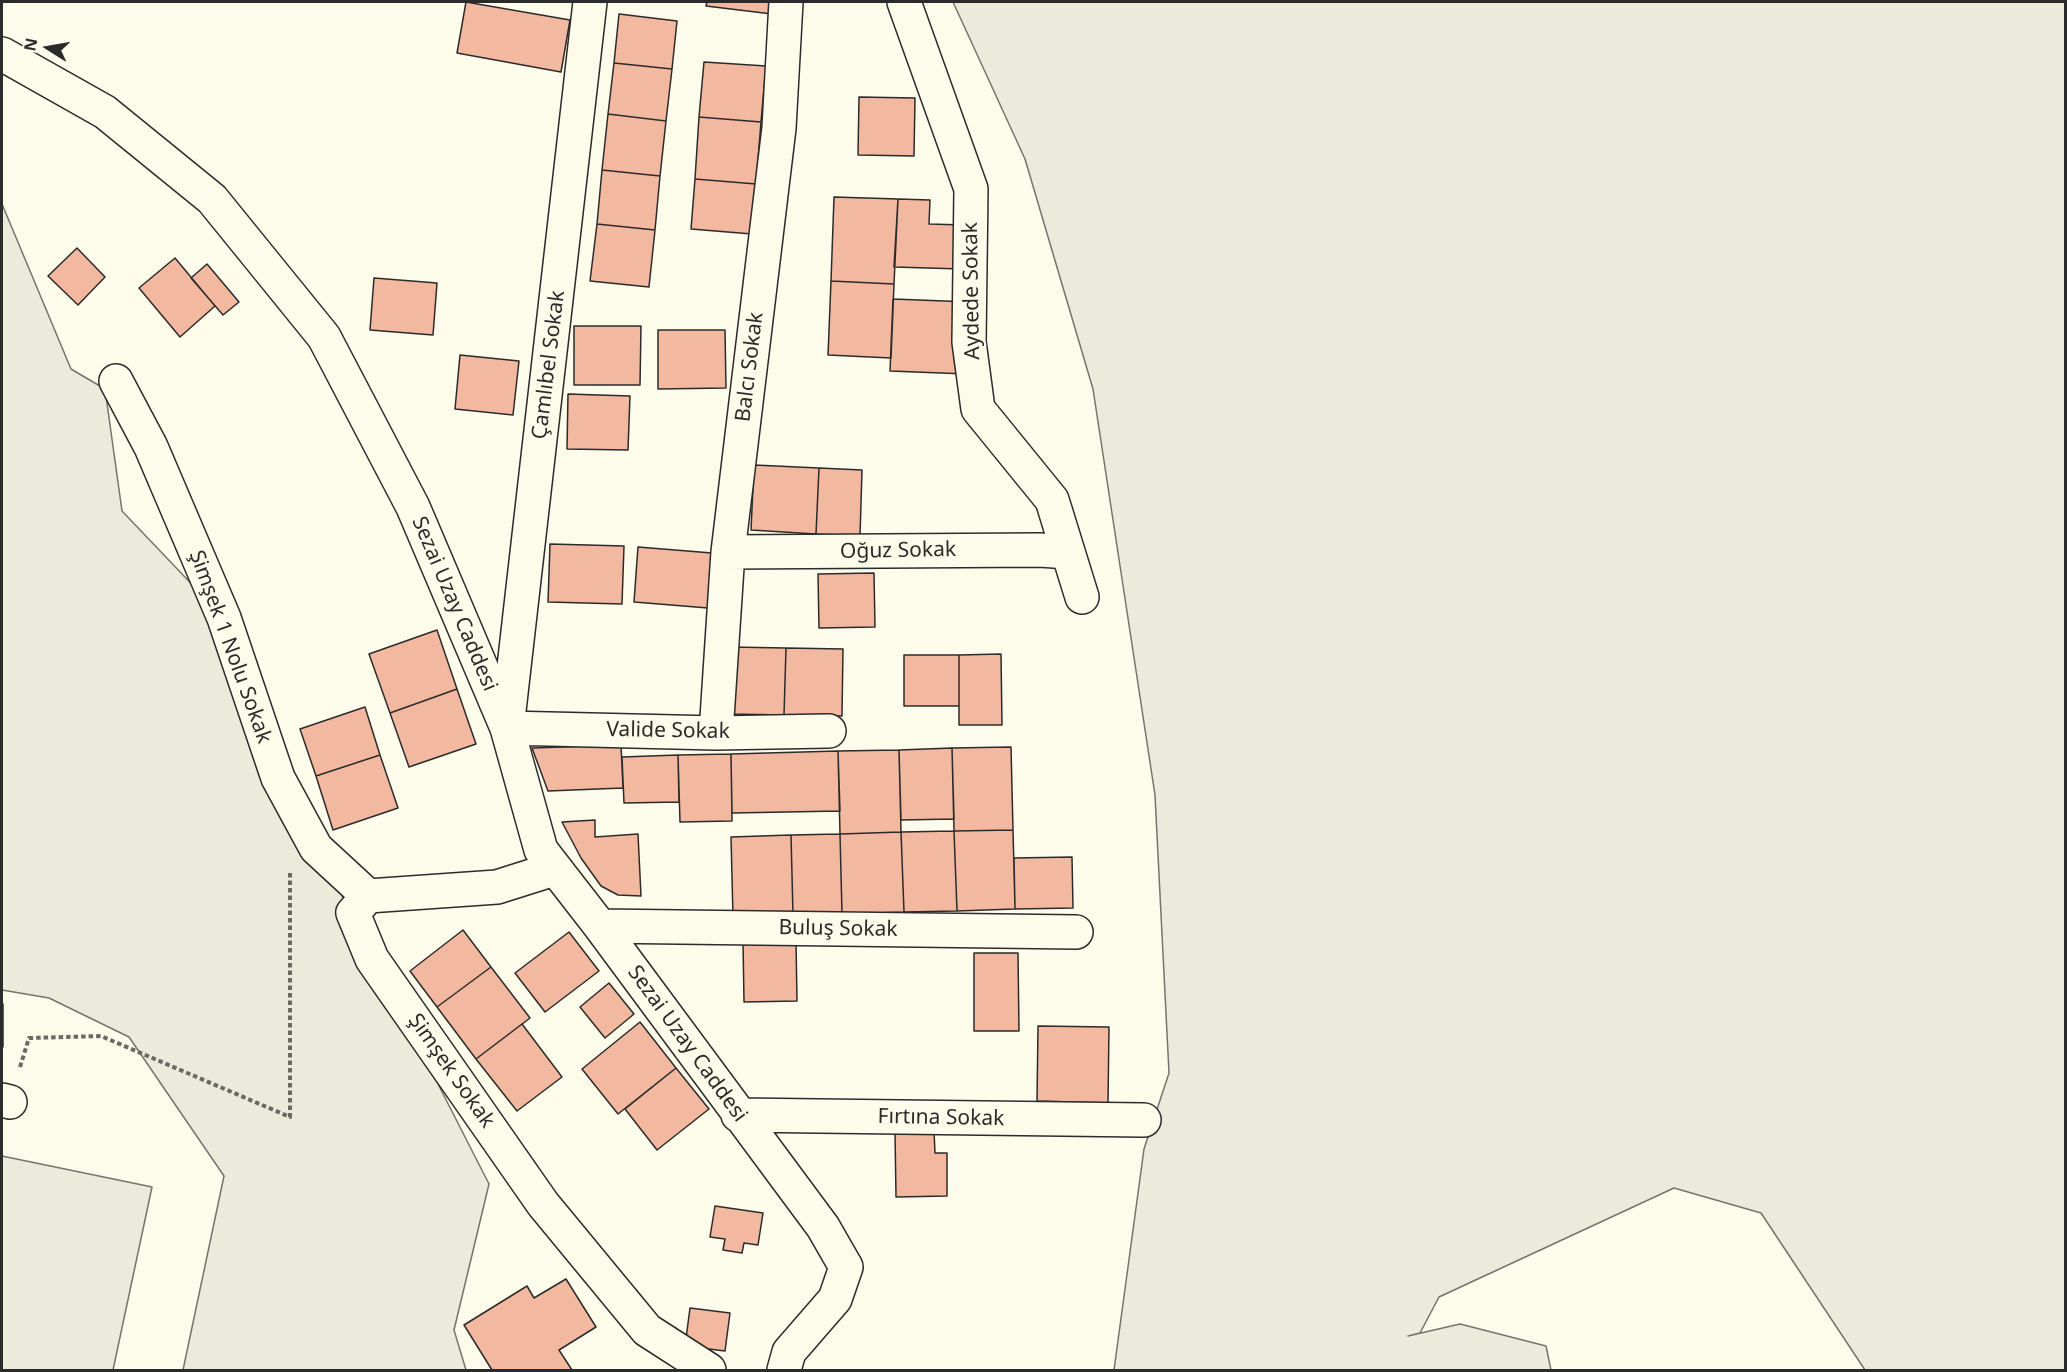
<!DOCTYPE html>
<meta charset="utf-8">
<style>
body{margin:0}
#map{position:relative;width:2067px;height:1372px;overflow:hidden;background:#fdfbea;font-family:"Noto Sans",sans-serif}
canvas{display:block}
.frame{position:absolute;inset:0;border:3px solid #2b2b2b;pointer-events:none}
.north{position:absolute;left:18px;top:18px;width:60px;height:60px;-webkit-text-stroke:4px #fdfbea;paint-order:stroke;rotate:281deg;font-size:16px;font-weight:700;line-height:24px;text-align:center;color:#2b2b2b}
.north::after{content:'';display:block;margin:auto;width:21px;height:27px;background:#2b2b2b;clip-path:polygon(50% 0,100% 100%,50% 72%,0 100%)}
</style>
<div id="map">
<canvas width="2067" height="1372"></canvas>
<div class="frame"></div>
<div class="north">N</div>
</div>
<script>
const ctx = document.querySelector('canvas').getContext('2d');
ctx.lineJoin = 'round';
function fillPath(path, color) {
  ctx.fillStyle = color;
  ctx.fill(path, 'evenodd');
}
function strokePath(path, color, width, dash) {
  ctx.strokeStyle = color;
  ctx.lineWidth = width;
  ctx.lineCap = dash ? 'butt' : 'round';
  ctx.setLineDash(dash || []);
  ctx.stroke(path);
}
function write(font, color, halo, rows, align = 'center') {
  ctx.font = font + ' "Noto Sans",sans-serif';
  ctx.lineWidth = 4.5;
  ctx.setLineDash([]);
  ctx.textBaseline = 'middle';
  ctx.strokeStyle = halo;
  ctx.fillStyle = color;
  for (const [text, x, y, turn = 0] of rows) {
    ctx.save();
    ctx.translate(x, y);
    ctx.rotate((+turn || 0) * Math.PI / 180);
    ctx.textAlign = isNaN(turn) ? turn : align;
    if (halo) ctx.strokeText(text, 0, 0);
    ctx.fillText(text, 0, 0);
    ctx.restore();
  }
}
const green = new Path2D(`
 M953 2H2065V1370H1865L1761 1213 1674 1188 1439 1297 1420 1333 1408 1336 1460 1324 1546 1346 1551 1370H1114L1144 1149 1169 1073 1155 795 1093 389 1025 159Z
 M2 204 71 369 105 389 122 511 224 618 336 884 489 1184 454 1330 466 1370H183L224 1176 129 1037 49 998 2 990Z
 M2 1156 152 1187 113 1370H2Z`);
const building = new Path2D(`
 M466 2 570 20 561 72 457 53Z
 M707 2H774L772 14 706 6Z
 M619 14 677 21 672 69 614 63Z
 M704 62 766 66 761 122 699 117Z
 M614 63 672 69 666 121 608 114Z
 M859 97 915 98 914 156 858 155Z
 M608 114 666 121 660 176 602 170Z
 M699 117 761 122 756 184 695 179Z
 M602 170 660 176 655 230 597 224Z
 M695 179 756 184 752 234 691 229Z
 M834 197 898 199 894 284 831 281Z
 M898 199 930 200 929 224 963 225 962 269 894 267Z
 M597 224 655 230 649 287 590 281Z
 M77 248 105 277 78 305 48 276Z
 M175 258 215 306 180 337 139 288Z
 M207 264 239 302 223 315 191 278Z
 M374 278 437 283 433 335 370 330Z
 M831 281 894 284 891 358 828 355Z
 M893 299 970 302 967 374 890 371Z
 M574 326H641L640 385H574Z
 M658 330H725L726 388 658 389Z
 M460 355 519 361 513 415 455 409Z
 M568 394 630 396 628 450 567 449Z
 M754 465 819 468 816 534 751 530Z
 M819 468 862 470 860 536 816 534Z
 M550 544 624 546 622 604 548 602Z
 M638 547 712 553 708 608 634 602Z
 M874 573 875 627 819 628 818 574Z
 M437 630 457 689 390 713 369 654Z
 M730 647 786 648 784 715 729 714Z
 M786 648 843 649 842 716 784 715Z
 M1001 654 1002 725H959V655Z
 M904 655H959V706H904Z
 M457 689 476 744 409 767 390 713Z
 M365 707 380 755 316 776 300 729Z
 M621 745 623 788 548 791 532 748Z
 M1011 747 1013 830 954 831 952 748Z
 M952 748 954 819 901 820 899 750Z
 M899 750 901 832 840 834 838 751Z
 M838 751 840 811 732 813 731 754Z
 M731 754 732 821 680 822 678 755Z
 M380 755 398 808 333 830 316 776Z
 M678 755 679 802 624 803 622 757Z
 M595 820V837L638 834 641 896 618 895 601 886 581 858 562 822Z
 M1013 830 1015 909 957 911 954 831Z
 M954 831 957 911 904 912 901 832Z
 M901 832 904 912 842 914 840 834Z
 M840 834 842 914 793 915 791 835Z
 M791 835 793 915 733 917 731 837Z
 M1072 857 1073 908 1015 909 1014 858Z
 M463 930 491 967 437 1007 410 971Z
 M569 932 599 971 545 1012 515 973Z
 M743 942H796L797 1001 744 1002Z
 M974 953H1018L1019 1031H974Z
 M491 967 530 1018 476 1059 437 1007Z
 M609 983 634 1014 605 1038 580 1007Z
 M2 1004H3V1047H2Z
 M640 1022 676 1068 618 1114 582 1069Z
 M522 1024 562 1077 517 1111 476 1059Z
 M1038 1026 1109 1027 1108 1103 1037 1101Z
 M676 1068 709 1109 657 1150 625 1109Z
 M934 1131 935 1153H947V1196L896 1197 895 1132Z
 M715 1206 763 1213 758 1245 744 1243 742 1253 723 1250 725 1239 710 1237Z
 M566 1279 596 1327 559 1350 572 1370H492L464 1325 527 1286 534 1298Z
 M690 1308 730 1313 725 1351 685 1346Z`);
const path = new Path2D(`
 M20 1067 29 1038 101 1036 290 1117V872`);
const minor = new Path2D(`
 M590 2 507 728 716 733 829 731
 M904 2 971 189 969 342 978 409 1052 500 1082 597
 M2 54 105 112 212 199 324 337 413 507 507 728 541 850 600 926 823 1227 846 1267 835 1299 789 1352 784 1370
 M116 381 151 447 224 618 278 778 316 848 368 896
 M728 552 1040 550 1068 552
 M716 733 728 552 779 128 786 2
 M554 869 497 887 368 896 353 913 372 959 543 1204 647 1330 709 1370
 M600 926 1076 932
 M2 1100 10 1102
 M738 1115 1144 1120`);
const streetNames = [
 ["Aydede Sokak",972,291,-91],
 ["Çamlıbel Sokak",549,365,-83],
 ["Balcı Sokak",750,367,-83],
 ["Oğuz Sokak",898,551,-1],
 ["Sezai Uzay Caddesi",454,604,67],
 ["Şimşek 1 Nolu Sokak",230,647,70],
 ["Valide Sokak",668,731,1],
 ["Buluş Sokak",838,929,1],
 ["Sezai Uzay Caddesi",687,1044,54],
 ["Şimşek Sokak",451,1071,55],
 ["Fırtına Sokak",941,1118,1]
];
fillPath(green, '#ecebdb');
strokePath(green, '#74746e', 1.5);
fillPath(building, '#f2b8a0');
strokePath(building, '#2b2b2b', 1.5);
strokePath(minor, '#2b2b2b', 36);
strokePath(path, '#6a6964', 4, [4.5, 3]);
strokePath(minor, '#fdfbea', 33);
write('21px', '#2b2b2b', '#fdfbea', streetNames);
</script>
